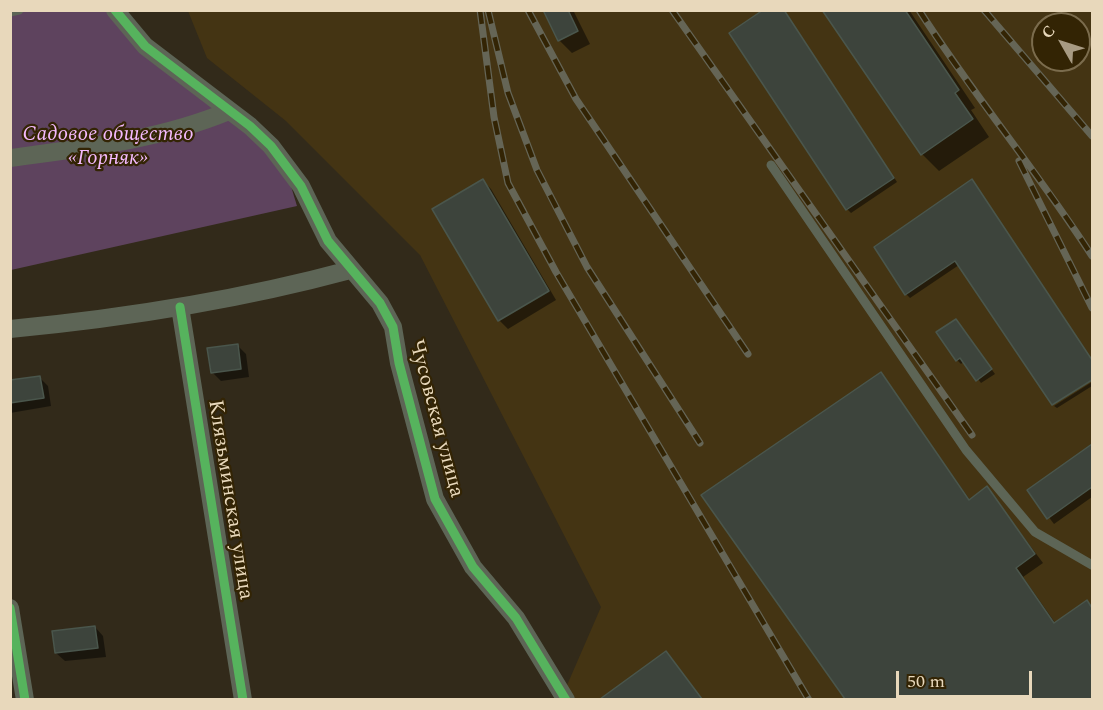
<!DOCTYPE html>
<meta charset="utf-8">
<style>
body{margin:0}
#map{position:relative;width:1103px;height:710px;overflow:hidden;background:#322a1a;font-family:Spectral,serif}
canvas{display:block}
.frame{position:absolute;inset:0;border:12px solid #e8d8bb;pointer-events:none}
.north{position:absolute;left:1031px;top:12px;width:60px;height:60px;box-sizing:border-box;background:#332404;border:2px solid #7b6c4d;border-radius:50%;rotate:309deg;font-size:16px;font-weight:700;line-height:24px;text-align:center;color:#e8d8bb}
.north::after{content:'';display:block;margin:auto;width:21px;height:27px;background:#a89b83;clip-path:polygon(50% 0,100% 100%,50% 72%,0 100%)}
.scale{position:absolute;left:896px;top:671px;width:136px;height:27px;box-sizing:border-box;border:3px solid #e8d8bb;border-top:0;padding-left:8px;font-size:18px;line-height:21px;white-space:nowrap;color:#e8d8bb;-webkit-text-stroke:4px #332404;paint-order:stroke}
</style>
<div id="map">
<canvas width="1103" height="710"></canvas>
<div class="frame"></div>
<div class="north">С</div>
<div class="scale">50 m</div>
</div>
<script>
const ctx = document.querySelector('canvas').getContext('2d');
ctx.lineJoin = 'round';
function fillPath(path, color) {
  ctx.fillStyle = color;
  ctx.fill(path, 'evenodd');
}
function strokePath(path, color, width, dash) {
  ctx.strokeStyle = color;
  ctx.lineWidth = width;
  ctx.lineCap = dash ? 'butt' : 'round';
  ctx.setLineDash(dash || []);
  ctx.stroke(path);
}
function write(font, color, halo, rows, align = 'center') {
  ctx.font = font + ' Spectral,serif';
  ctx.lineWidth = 4.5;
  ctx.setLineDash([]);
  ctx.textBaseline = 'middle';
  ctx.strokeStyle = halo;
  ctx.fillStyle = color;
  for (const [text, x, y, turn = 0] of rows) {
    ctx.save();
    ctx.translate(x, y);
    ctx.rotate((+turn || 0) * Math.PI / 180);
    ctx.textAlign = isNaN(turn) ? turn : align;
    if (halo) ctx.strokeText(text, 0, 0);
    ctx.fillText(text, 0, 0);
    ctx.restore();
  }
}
const built = new Path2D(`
 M188 11H1092V699H561L601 607 420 255 286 121 207 58ZM1043 24H1079V60H1043Z`);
const green = new Path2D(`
 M10 11H111L240 126 274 159 290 183 297 206 11 270Z`);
const shadow = new Path2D(`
 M544 10H573L590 44 572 53 559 40Z
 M784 10 897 182 851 213 847 209Z
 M824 10H909L975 108 971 110 989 137 939 171 922 154Z
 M483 181 491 189 556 300 508 329 499 320 434 209Z
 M976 185 1092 361V378L1052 403 959 265 910 298 906 294Z
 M959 325 995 374 981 383 964 361 961 364 957 360Z
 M237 345 246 354 249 377 221 381 212 372Z
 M881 374 970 500 987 488 1043 563 1023 577 1056 624 1087 602 1092 608V700H846L703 496Z
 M39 377 48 386 51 406 10 413V382Z
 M1092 382V386L1057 408 1054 406Z
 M1092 446V497L1054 524 1029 491Z
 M95 627 103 636 106 657 65 661 56 653Z
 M669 657 701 700H613L609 694Z`);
const building = new Path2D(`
 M543 10H568L578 31 558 41Z
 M763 10H784L894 178 846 210 729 33Z
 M822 10H905L959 90 955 93 973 119 921 155Z
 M483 179 549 291 498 321 432 209Z
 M972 179 1092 360V380L1052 405 955 261 905 295 874 247Z
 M956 319 992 369 976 381 960 358 956 361 936 332Z
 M238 344 241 369 211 373 207 348Z
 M881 372 969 500 987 486 1035 554 1016 568 1054 623 1087 600 1092 608V699H845L701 495Z
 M40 376 44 398 10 403V380Z
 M1092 444V487L1047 519 1027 490Z
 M95 626 98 648 55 653 52 631Z
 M666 651 702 699H600Z`);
const service = new Path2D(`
 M10 12 19 10
 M771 165 966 450 1035 532 1092 565`);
const minor = new Path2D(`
 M115 10 145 46 250 126 271 146 301 186 328 241 380 303 393 327 399 363 435 499 473 567 516 618 566 700
 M10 158C85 148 159 140 229 111
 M180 307 243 700
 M10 329C125 318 239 300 350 270
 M10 608 25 700`);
const rail = new Path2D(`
 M480 10 494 117 508 183 556 272 809 700
 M488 10 508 93 537 170 587 267 700 443
 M528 10 576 99 748 354
 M672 10 972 435
 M919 10C973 95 1038 172 1092 256
 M984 10 1092 136
 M1019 161 1092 308`);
const cycleway = new Path2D(`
 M115 10 145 46 250 126 271 146 301 186 328 241 380 303 393 327 399 363 435 499 473 567 516 618 566 700
 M180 307 243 700
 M10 608 25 700`);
const parkNames = [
 ["Садовое общество",108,136],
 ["«Горняк»",108,160]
];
const streetNames = [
 ["Чусовская улица",435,419,75],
 ["Клязьминская улица",229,500,81]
];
fillPath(built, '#443413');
fillPath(green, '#5e435e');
fillPath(shadow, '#0007');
fillPath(building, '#3d443c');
strokePath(building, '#4a564c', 1.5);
strokePath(service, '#5d6556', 9);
strokePath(minor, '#5d6556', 18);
strokePath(rail, '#656556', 7);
strokePath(rail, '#332404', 4.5, [14]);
strokePath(cycleway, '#56b35d', 9);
write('italic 21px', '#f4bafd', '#332404', parkNames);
write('21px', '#e8d8bb', '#332404', streetNames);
</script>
